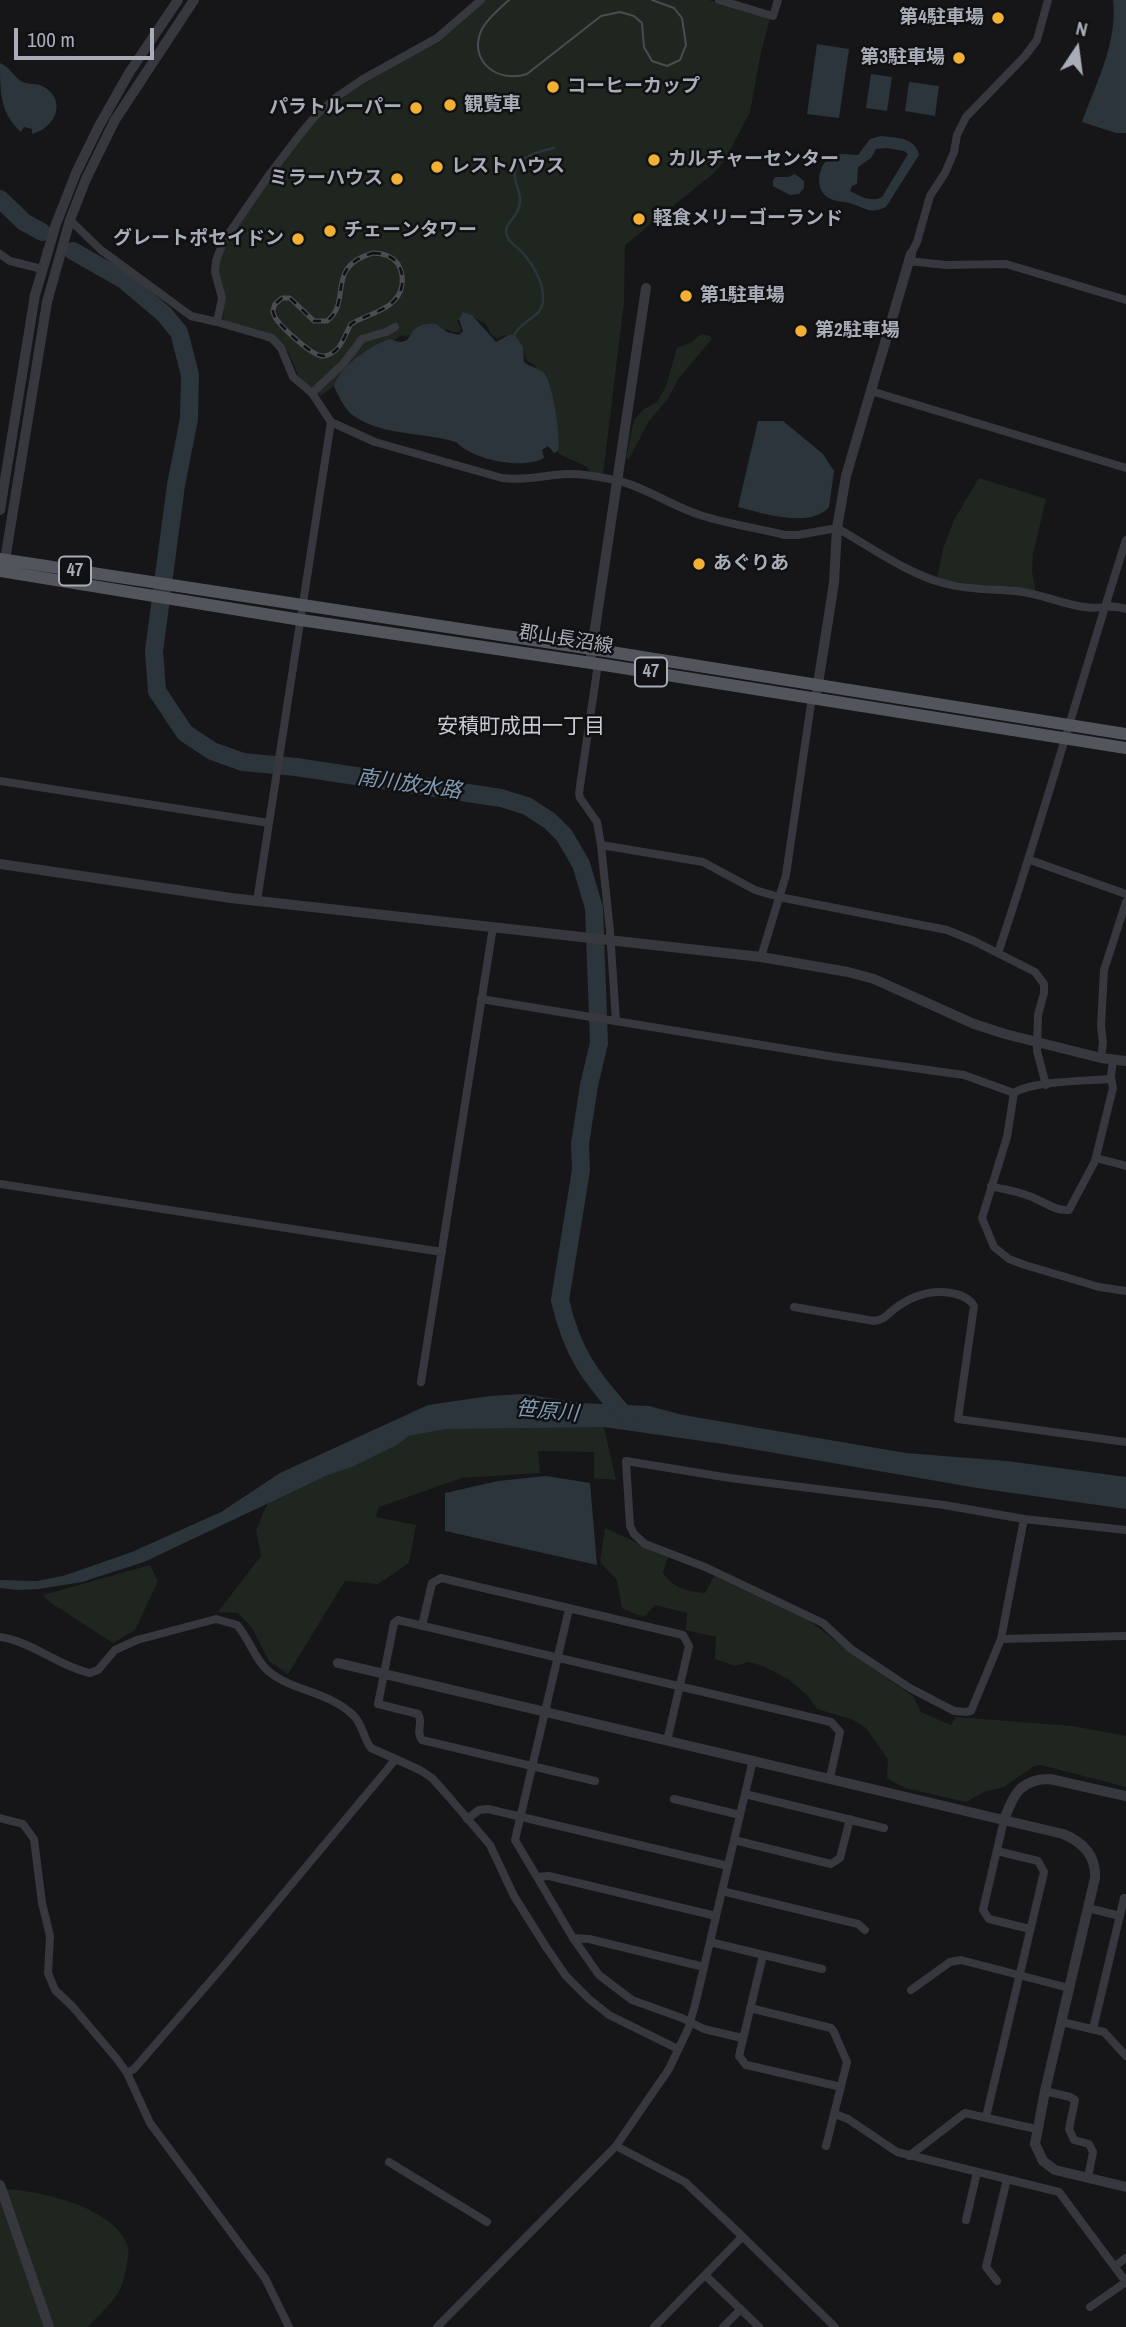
<!DOCTYPE html>
<meta charset="utf-8">
<style>
body{margin:0}
#map{position:relative;width:1126px;height:2327px;overflow:hidden;background:#161618;font-family:"Archivo Narrow",sans-serif}
canvas{display:block}
.north{position:absolute;left:1042px;top:14px;width:70px;height:70px;-webkit-text-stroke:5px #111113;paint-order:stroke;rotate:13deg;font-size:19px;font-weight:700;line-height:28px;text-align:center;color:#a8adb8}
.north::after{content:'';display:block;margin:auto;width:24px;height:32px;background:#a8adb8;clip-path:polygon(50% 0,100% 100%,50% 72%,0 100%)}
.scale{position:absolute;left:14px;top:28px;width:140px;height:32px;box-sizing:border-box;border:4px solid #a8adb8;border-top:0;padding-left:9px;font-size:21px;line-height:24px;white-space:nowrap;color:#a8adb8;-webkit-text-stroke:5px #111113;paint-order:stroke}
</style>
<div id="map">
<canvas width="1126" height="2327"></canvas>
<div class="north">N</div>
<div class="scale">100 m</div>
</div>
<script>
const ctx = document.querySelector('canvas').getContext('2d');
ctx.lineJoin = 'round';
function fillPath(path, color) {
  ctx.fillStyle = color;
  ctx.fill(path, 'evenodd');
}
function strokePath(path, color, width, dash) {
  ctx.strokeStyle = color;
  ctx.lineWidth = width;
  ctx.lineCap = dash ? 'butt' : 'round';
  ctx.setLineDash(dash || []);
  ctx.stroke(path);
}
function write(font, color, halo, rows, align = 'center') {
  ctx.font = font + ' "Archivo Narrow","Noto Sans JP",sans-serif';
  ctx.lineWidth = 5;
  ctx.setLineDash([]);
  ctx.textBaseline = 'middle';
  ctx.strokeStyle = halo;
  ctx.fillStyle = color;
  for (const [text, x, y, turn = 0] of rows) {
    ctx.save();
    ctx.translate(x, y);
    ctx.rotate((+turn || 0) * Math.PI / 180);
    ctx.textAlign = isNaN(turn) ? turn : align;
    if (halo) ctx.strokeText(text, 0, 0);
    ctx.fillText(text, 0, 0);
    ctx.restore();
  }
}
const green = new Path2D(`
 M486 0H709L770 18 761 52 750 112 725 160 714 173 625 245 624 303 603 474 590 472 587 467 559 454 543 377 534 365 527 361C523 348 518 342 505 335L497 339 491 334 486 324 467 314 457 321 461 328 460 332H452L447 329 442 333 400 336 321 396 300 379 288 352 223 319 225 295 219 278V257L226 241 268 180 321 113 374 76 452 30Z
 M701 334 710 336 712 339 679 378 667 400 649 421 629 459 626 458 634 420 644 409 657 402 666 386 677 348 692 342Z
 M979 478 1046 499 1033 554 1032 571 1036 594 937 579 943 549 954 520Z
 M503 1427H604L616 1480 594 1478V1452L538 1451 540 1473 462 1478 379 1507 376 1517 416 1525 409 1563 378 1584 345 1581 288 1674 269 1661 252 1628 243 1618 238 1613 218 1612 261 1556 256 1530 268 1502 328 1475 352 1467 397 1445 409 1436 446 1429Z
 M605 1528 668 1557 663 1572C670 1587 690 1592 705 1593L714 1576 809 1620 844 1648 913 1696 921 1712 951 1725 956 1717 1073 1726 1126 1736V1787L1041 1765 1034 1766 1004 1787 984 1792 966 1802 905 1788 887 1778 888 1759 866 1728 851 1719 817 1709 808 1696 788 1679 763 1666 749 1662 735 1666 715 1659 716 1637 686 1630 687 1613 655 1605 645 1616 637 1615 622 1608 617 1580 600 1562Z
 M150 1565 158 1581 135 1630 113 1643 51 1603 43 1595Z
 M0 2189C36 2189 116 2207 128 2247 130 2253 124 2283 120 2289 115 2301 97 2317 88 2327H0Z`);
const water = new Path2D(`
 M1113 0H1126V133H1116L1082 122C1096 83 1118 42 1113 0Z
 M817 44 849 49 839 118 807 114Z
 M0 63C11 68 12 75 21 81 27 85 36 83 42 86 68 99 56 128 32 134V129L24 127 21 132C0 114 0 91 0 63Z
 M871 74 892 77 887 111 866 108Z
 M909 82 939 86 935 116 905 111Z
 M881 136C897 138 915 137 919 155L886 207C868 215 865 207 849 203 842 201 834 202 827 197 813 187 819 160 835 155 842 153 850 155 858 155L870 139ZM887 148 904 151 908 154 882 197C871 203 860 196 850 191L852 186 857 184 858 167 871 158 876 149Z
 M795 174 804 181V188L799 194 790 195 773 186V181L775 177H788Z
 M463 312 472 315 496 342 509 335H515L523 347 524 362C530 367 539 368 544 373 553 384 561 437 558 451L554 453 548 446 542 450 544 458C522 470 473 460 456 442 423 432 380 436 351 414 344 408 337 393 334 386 340 366 371 345 390 339 419 351 401 321 436 324L447 332 459 335 463 331 459 319Z
 M758 421H783L823 454 834 471 829 507C810 529 762 513 738 507Z
 M524 1394 581 1403 649 1406 683 1415 906 1453 1007 1461 1126 1477V1509L977 1488 723 1444 604 1427 446 1429 409 1436 397 1445 352 1467 328 1475 144 1562 82 1582 39 1589 17 1590 0 1588V1580L37 1581 63 1576 132 1552 221 1512 280 1473 428 1405 490 1396Z
 M546 1476 590 1483 597 1565 445 1531V1493L498 1481Z`);
const stream = new Path2D(`
 M515 172 513 162 518 158 523 159
 M515 334C522 319 544 318 543 298 543 282 533 265 523 253 519 248 511 244 508 238 501 226 514 220 518 210 522 200 519 192 516 183 508 159 536 152 554 148`);
const river = new Path2D(`
 M0 199 24 222 42 232
 M73 251 124 280 164 314 179 332 190 375 189 419 176 485 154 651 157 691 185 733 212 751 243 762 296 767 501 798 527 806 550 821 564 835 581 864 594 908 599 1043 589 1085 580 1144 581 1170 560 1300C572 1354 592 1379 628 1419`);
const minor = new Path2D(`
 M719 0 773 16 778 0
 M70 220 101 250 191 316 217 322 222 298 215 272 216 261 223 242 269 175 302 132 318 113 338 96 363 79 437 38 481 0
 M0 254 10 261 42 269
 M911 254 917 242 930 196 945 173 954 152 957 135 966 117 1025 56 1037 40 1048 0
 M908 261 946 265 1006 264 1126 300
 M217 322 272 338 281 348 293 377 312 393 331 422 375 442 502 478C525 481 544 475 567 474 583 473 599 477 615 480 644 486 671 506 700 515 728 524 757 528 785 535H798L837 528C869 546 911 576 947 584 969 590 993 589 1016 591 1039 593 1061 604 1084 607 1102 610 1107 603 1126 609
 M871 391 1126 468
 M312 393 343 364 362 339 386 332 395 327
 M598 664 579 793 580 798 597 822 601 845 610 931 616 1021
 M0 781 269 823
 M601 845 703 862 755 890 779 897 947 930 974 941 1035 972 1044 984V993L1038 1015 1037 1051 1046 1085
 M1030 860 1126 894
 M257 901 331 422
 M998 953C1044 816 1082 677 1126 540
 M761 957 786 875 812 697
 M481 999 835 1057 964 1075 1014 1093C1031 1081 1086 1081 1109 1079L1111 1076 1113 1060
 M1101 1058 1103 1043 1101 1026 1104 970 1126 902
 M1014 1093 1007 1137 982 1218 994 1247 1009 1259 1025 1265 1099 1287 1126 1291
 M1096 1158 1126 1166
 M0 1184 442 1252
 M991 1186C1005 1190 1023 1192 1036 1199 1047 1204 1057 1211 1069 1210L1095 1161 1113 1088 1111 1078
 M794 1307 874 1321C883 1320 886 1316 893 1310 912 1295 932 1288 956 1294 964 1296 970 1299 974 1306L958 1419 1126 1442
 M421 1382 493 927
 M1024 1519 1001 1639 971 1711 966 1712 954 1711 910 1688 851 1649 823 1623 705 1567 645 1544 634 1534 630 1526 626 1461 730 1478 944 1505 1024 1519 1126 1530
 M569 1609 515 1840 573 1938 599 1975 632 2000 682 2018 704 2029 742 2038
 M422 1626 432 1583 441 1578 683 1635 689 1646 667 1741
 M0 1637C33 1642 58 1666 90 1673L98 1670 115 1650 137 1640 216 1619 237 1625C249 1638 254 1658 267 1670 291 1691 328 1691 353 1715 363 1724 363 1738 371 1748L420 1770 432 1778 449 1797 490 1845 514 1896 546 1947 566 1976 589 1999 609 2015 678 2049
 M1001 1639 1126 1636
 M595 1781 422 1740C415 1731 424 1723 418 1714L378 1704 394 1623 398 1620 831 1722 840 1732 830 1778
 M745 1794 884 1828
 M674 1799 740 1815
 M0 1818 23 1824 34 1839 42 1903 50 1936 48 1973 55 1990 72 2006 117 2059 127 2073 150 2123 265 2278 289 2327
 M467 1819 479 1810 488 1809 728 1866
 M1004 1820 983 1910 989 1919 1030 1929
 M734 1840 831 1864 840 1858 850 1819
 M537 1877 549 1876 716 1916
 M722 1891 858 1924 865 1930
 M1088 1908 1120 1916
 M573 1938 589 1939 704 1967
 M710 1942 822 1969
 M763 1955 739 2056 746 2065 751 2066 841 2087
 M911 1990 950 1962 961 1960 1069 1988
 M750 2008 831 2028 834 2032 847 2062 826 2146
 M1062 2022 1104 2032 1126 2056
 M1093 2029 1124 1898H1126
 M127 2073 134 2069 220 1970 395 1760
 M1045 2091 1070 2097 1075 2100 1069 2129 1074 2140 1089 2144 1093 2152 1088 2178
 M835 2114 848 2119 897 2152 1059 2192 1126 2282 1090 2307
 M986 2117 1044 1872 1038 1861 997 1851
 M616 2146 685 2182 741 2235
 M909 2156 965 2113 1036 2129
 M389 2162 487 2222
 M966 2220 977 2172
 M1115 2266 1126 2258
 M705 2275 759 2327
 M997 2281 986 2267 1007 2179
 M437 2327 616 2146 669 2069 688 2029 695 2005 753 1760
 M654 2327 740 2239 741 2235 835 2327
 M723 2327 741 2309`);
const tertiary = new Path2D(`
 M0 510 35 295 56 224 76 173 99 126 129 73 178 0
 M2 564 5 560 47 302 70 220 86 179 115 120 194 0
 M590 662 646 288
 M817 690 834 583 837 528 846 476 911 254
 M0 864 231 898 761 957 848 972 874 979 974 1024 1005 1034 1101 1058 1126 1061
 M338 1663 1063 1834C1083 1842 1096 1856 1095 1878L1045 2091 1035 2144 1043 2161 1055 2170 1126 2187
 M1004 1820C1013 1795 1020 1779 1050 1779L1126 1796
 M0 2185 49 2327`);
const primary = new Path2D(`
 M0 559 592 649 1126 734
 M0 571 301 620 598 664 1126 748`);
const tram = new Path2D(`
 M509 0C500 8 488 18 482 29 467 60 497 84 527 74L601 16 620 12 634 16 642 23 644 47 652 61 667 66 680 60 686 45 682 18 674 8 652 0`);
const rail = new Path2D(`
 M373 253C383 253 392 256 398 264 402 271 403 277 402 285 398 310 368 313 351 324 344 336 341 353 324 356 314 358 278 325 274 315 272 310 273 310 275 304L282 298H290L314 321H327C353 301 324 267 373 253Z`);
const markers = [
 [998,18,7,"#f2b134"],
 [959,58,7,"#f2b134"],
 [553,87,7,"#f2b134"],
 [450,105,7,"#f2b134"],
 [416,108,7,"#f2b134"],
 [654,160,7,"#f2b134"],
 [437,167,7,"#f2b134"],
 [397,179,7,"#f2b134"],
 [639,219,7,"#f2b134"],
 [330,231,7,"#f2b134"],
 [298,239,7,"#f2b134"],
 [686,296,7,"#f2b134"],
 [801,331,7,"#f2b134"],
 [699,564,7,"#f2b134"]
];
const shields = [
 [75,571,32],
 [651,672,32]
];
const shieldNames = [
 ["47",75,571],
 ["47",651,672]
];
const poiNames = [
 ["第4駐車場",984,18,"right"],
 ["第3駐車場",945,58,"right"],
 ["コーヒーカップ",567,87],
 ["観覧車",464,105],
 ["パラトルーパー",402,108,"right"],
 ["カルチャーセンター",668,160],
 ["レストハウス",451,167],
 ["ミラーハウス",383,179,"right"],
 ["軽食メリーゴーランド",653,219],
 ["チェーンタワー",344,231],
 ["グレートポセイドン",284,239,"right"],
 ["第1駐車場",700,296],
 ["第2駐車場",815,331],
 ["あぐりあ",713,564]
];
const streetNames = [
 ["郡山長沼線",566,640,9]
];
const neighbourhoodNames = [
 ["安積町成田一丁目",521,727]
];
const waterNames = [
 ["南川放水路",409,785,8],
 ["笹原川",547,1412,5]
];
fillPath(green, '#1e261f');
fillPath(water, '#2c353c');
strokePath(stream, '#2c353c', 2.5);
strokePath(river, '#2c353c', 18);
strokePath(minor, '#37383d', 8);
strokePath(tertiary, '#37383d', 10);
strokePath(primary, '#53555c', 12);
strokePath(tram, '#4a4c52', 2);
strokePath(rail, '#4a4c52', 5);
strokePath(rail, '#111113', 2.5, [8]);
for (const [x, y, r, color] of markers) {
  const dot = new Path2D();
  dot.arc(x, y, r, 0, 2 * Math.PI);
  ctx.fillStyle = color;
  ctx.fill(dot);
  strokePath(dot, '#111113', 2.5);
}
for (const [x, y, w] of shields) {
  const box = new Path2D();
  box.roundRect(x - w / 2, y - 14.5, w, 29, 5);
  ctx.fillStyle = '#111113';
  ctx.fill(box);
  strokePath(box, '#a8adb8', 2);
}
write('bold 18px', '#a8adb8', null, shieldNames);
write('bold 19px', '#a8adb8', '#111113', poiNames, 'left');
write('19px', '#a8adb8', '#111113', streetNames);
write('21px', '#c9ccd4', '#111113', neighbourhoodNames);
write('italic 21px', '#7f9bb3', '#111113', waterNames);
</script>
